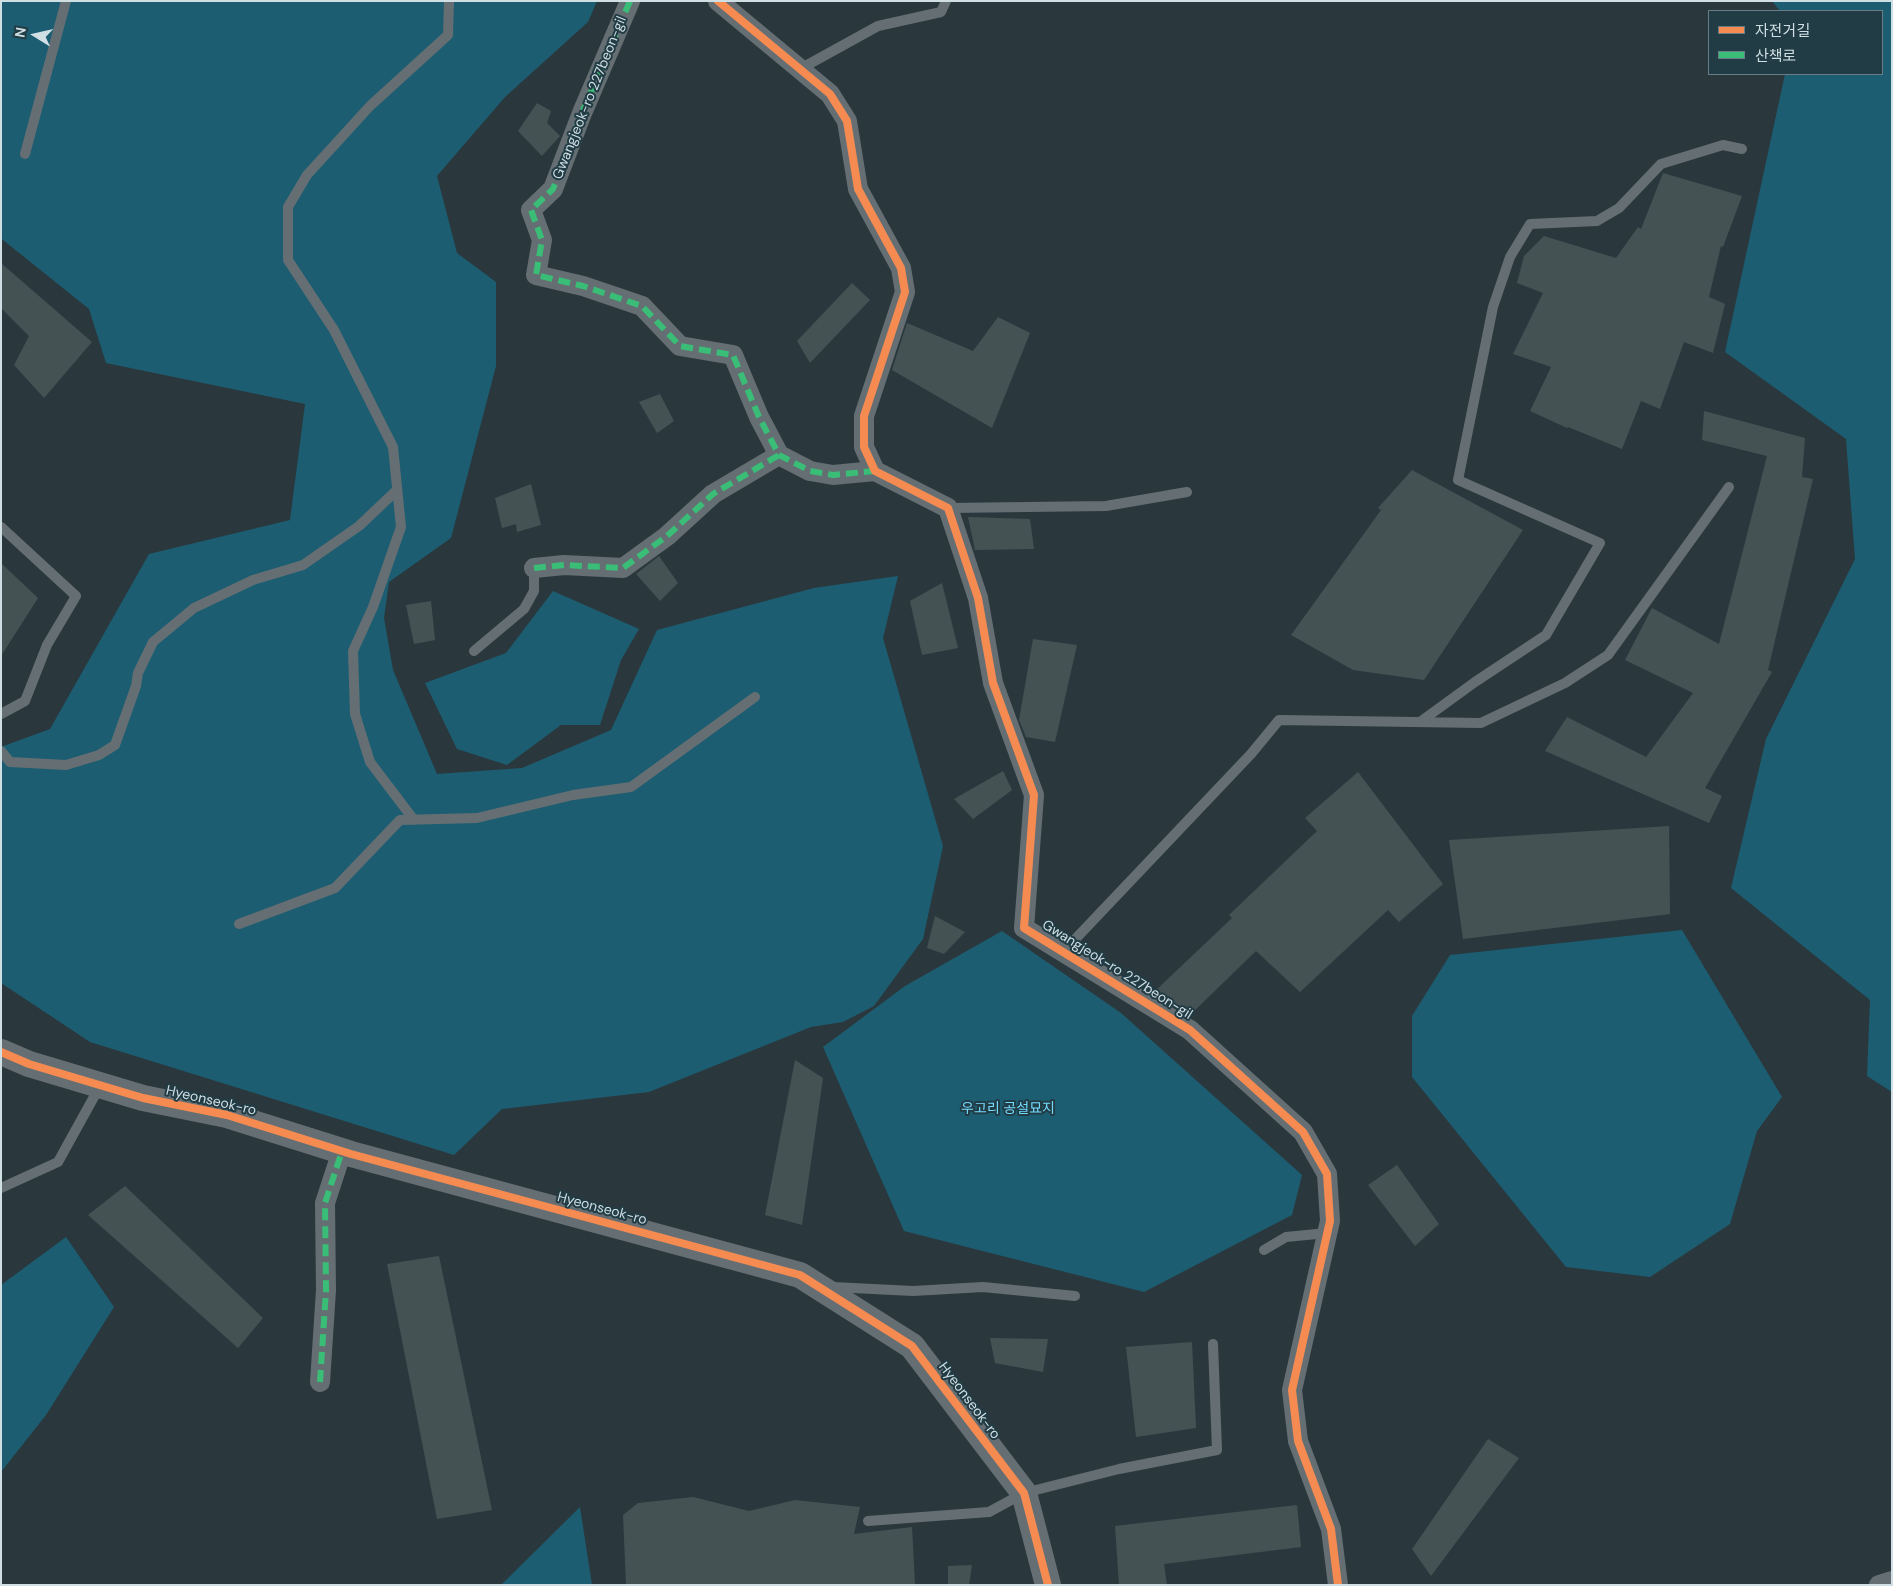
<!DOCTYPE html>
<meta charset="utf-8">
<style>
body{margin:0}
#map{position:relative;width:1893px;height:1586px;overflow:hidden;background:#2a383d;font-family:"DM Sans","Noto Sans KR",sans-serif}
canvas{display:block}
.frame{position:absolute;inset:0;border:2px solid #d0dfe4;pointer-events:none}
.legend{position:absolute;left:1708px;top:10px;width:175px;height:65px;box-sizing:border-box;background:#223c45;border:1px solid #687d85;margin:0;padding:6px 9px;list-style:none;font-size:15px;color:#d0dfe4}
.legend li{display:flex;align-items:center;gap:10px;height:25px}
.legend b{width:25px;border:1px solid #687d85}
.north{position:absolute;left:10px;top:10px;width:50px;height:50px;-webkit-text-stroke:4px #223c45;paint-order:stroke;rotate:280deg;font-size:14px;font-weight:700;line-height:20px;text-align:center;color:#d0dfe4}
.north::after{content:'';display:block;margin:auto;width:18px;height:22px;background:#d0dfe4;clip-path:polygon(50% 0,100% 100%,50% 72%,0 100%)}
</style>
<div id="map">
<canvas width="1893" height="1586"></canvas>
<div class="frame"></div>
<ul class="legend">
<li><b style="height:6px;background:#f68b52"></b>자전거길</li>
<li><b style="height:6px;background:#3abd76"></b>산책로</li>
</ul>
<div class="north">N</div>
</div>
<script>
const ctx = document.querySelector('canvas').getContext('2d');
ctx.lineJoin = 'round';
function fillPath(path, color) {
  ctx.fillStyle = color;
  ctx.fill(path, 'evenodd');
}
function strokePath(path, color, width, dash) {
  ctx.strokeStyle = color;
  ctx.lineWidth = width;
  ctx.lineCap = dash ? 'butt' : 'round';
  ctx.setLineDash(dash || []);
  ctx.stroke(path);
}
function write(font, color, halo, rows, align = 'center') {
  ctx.font = font + ' "DM Sans","Noto Sans KR",sans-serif';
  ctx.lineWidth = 4;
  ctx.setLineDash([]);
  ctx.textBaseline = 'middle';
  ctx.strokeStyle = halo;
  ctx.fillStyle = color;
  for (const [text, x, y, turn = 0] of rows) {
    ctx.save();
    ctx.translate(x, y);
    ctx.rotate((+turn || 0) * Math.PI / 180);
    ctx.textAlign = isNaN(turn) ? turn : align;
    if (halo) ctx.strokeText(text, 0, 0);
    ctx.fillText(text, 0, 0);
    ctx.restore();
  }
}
const green = new Path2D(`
 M1 1H597L588 22 505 97 437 176 457 253 496 282V366L451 538 389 582 384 618 393 670 437 774 522 768 611 730 657 630 814 588 898 576 883 638 943 846 923 939 874 1006 843 1022 811 1027 649 1092 502 1109 454 1155 90 1042 1 983V747L50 729 149 554 290 520 305 404 106 363 89 309 3 240 1 238Z
 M1772 1H1892V1092L1867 1076 1870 1000 1731 888 1766 739 1855 559 1846 439 1725 352 1785 74H1882V11H1780Z
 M553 591 639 629 621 660 600 725H561L507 765 457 749 425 683 506 653Z
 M1682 930 1782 1097 1757 1131 1730 1224 1650 1277 1566 1267 1412 1077V1016L1450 955Z
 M1002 931 1121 1013 1302 1175 1292 1215 1144 1292 904 1231 823 1047 905 986Z
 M66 1237 114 1307 46 1415 1 1472V1285Z
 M580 1507 592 1585H501Z`);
const building = new Path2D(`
 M537 103 551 111 547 123 560 136 542 156 518 131Z
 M1663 173 1742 196 1723 247 1721 246 1709 297 1725 304 1713 353 1684 342 1660 409 1641 401 1622 449 1568 427 1567 428 1530 411 1551 367 1513 354 1543 293 1517 283 1524 256 1544 236 1616 258 1638 227 1641 229Z
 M1 263 92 342 44 398 14 365 29 336 1 308Z
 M852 283 870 300 810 363 797 341Z
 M998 317 1030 333 992 428 892 370 907 323 973 351Z
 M660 394 674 421 657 433 639 402Z
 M1704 411 1805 438 1802 477 1813 479 1768 670 1772 672 1705 788 1722 796 1709 823 1545 751 1567 717 1646 757 1693 693 1625 660 1652 608 1719 644 1767 456 1702 440Z
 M1412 470 1523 530 1424 680 1353 670 1291 635 1381 510 1378 508Z
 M531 484 541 525 517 532 516 524 502 528 495 498Z
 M968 517 1030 519 1034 549 975 550Z
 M659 556 678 583 660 601 636 574Z
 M1 563 38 598 1 656Z
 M942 583 958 648 922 655 910 601Z
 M431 601 435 640 414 644 406 605Z
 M1033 639 1077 645 1055 742 1026 737 1019 720Z
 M1003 771 1012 790 973 819 954 799Z
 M1358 772 1443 884 1399 922 1388 910 1300 992 1256 951 1189 1016 1160 997 1154 992 1232 918 1229 915 1317 831 1305 818Z
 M1669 826 1670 914 1463 939 1449 840Z
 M935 916 965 932 944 954 927 948Z
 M795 1060 823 1078 802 1225 765 1215Z
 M1397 1165 1439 1224 1415 1246 1368 1185Z
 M125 1186 263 1318 238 1348 88 1215Z
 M439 1256 492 1510 437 1519 387 1264Z
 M990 1338 1048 1339 1043 1372 995 1363Z
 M1192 1342 1196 1428 1136 1437 1126 1347Z
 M1488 1439 1519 1458 1431 1576 1412 1549Z
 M693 1497 749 1511 795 1500 860 1507 854 1534 912 1527 915 1585H626L623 1515 638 1503Z
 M1297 1505 1301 1547 1164 1564 1167 1585H1119L1115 1526Z
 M972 1565 969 1585H948V1566Z`);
const service = new Path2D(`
 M800 69 878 26 941 12 946 1
 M25 154 66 1
 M948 508 1106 506 1187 492
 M1 527 76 596 47 645 25 701 1 714
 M474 651 524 609 534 591V568
 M1420 722 1475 682 1546 635 1600 543 1458 480 1493 307 1510 257 1530 224 1597 221 1619 208 1661 164 1723 145 1742 149
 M1 751 10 762 66 765 99 755 115 745 136 686 138 673 153 642 194 608 253 580 303 565 359 526 397 490
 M414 820 370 762 355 714 353 651 373 607 401 527 393 447 334 330 288 260V207L307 175 370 106 448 35 449 1
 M239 924 335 888 400 820 477 818 573 795 631 787 755 697
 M1063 952 1251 754 1279 720 1481 723 1565 683 1608 655 1729 487
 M1 1188 58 1162 100 1086
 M1264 1250 1286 1237 1327 1233
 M833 1287 913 1291 983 1287 1075 1296
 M868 1521 989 1512 1024 1493 1119 1469 1217 1450 1213 1344`);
const minor = new Path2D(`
 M630 1 582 113 553 189 531 210 542 240 536 275 583 286 642 306 680 346 733 355 759 417 779 455 810 471 833 475 875 471
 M718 1 830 94 847 121 858 189 901 268 905 292 864 416V447L875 471 948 508 978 598 993 683 1034 795 1024 928 1190 1030 1303 1132 1327 1174 1330 1221 1292 1390 1298 1441 1331 1529 1338 1585
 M534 568 564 565 623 568 667 536 713 494 779 455
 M320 1382 326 1290 325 1203 342 1151
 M1879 1585 1892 1581`);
const tertiary = new Path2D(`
 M1 1052 29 1064 143 1098 227 1115 351 1154 800 1275 912 1346 1024 1493 1048 1585`);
const quiet = new Path2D(`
 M630 1 582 113 553 189 531 210 542 240 536 275 583 286 642 306 680 346 733 355 759 417 779 455 810 471 833 475 875 471
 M534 568 564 565 623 568 667 536 713 494 779 455
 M320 1382 326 1290 325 1203 342 1151`);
const cycleway = new Path2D(`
 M718 1 830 94 847 121 858 189 901 268 905 292 864 416V447L875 471 948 508 978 598 993 683 1034 795 1024 928 1190 1030 1303 1132 1327 1174 1330 1221 1292 1390 1298 1441 1331 1529 1338 1585
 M1 1052 29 1064 143 1098 227 1115 351 1154 800 1275 912 1346 1024 1493 1048 1585`);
const streetNames = [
 ["Gwangjeok-ro 227beon-gil",590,98,-68],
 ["Gwangjeok-ro 227beon-gil",1117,970,32],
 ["Hyeonseok-ro",211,1101,13],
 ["Hyeonseok-ro",602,1209,15],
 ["Hyeonseok-ro",969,1401,53]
];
const parkNames = [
 ["우고리 공설묘지",1008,1109]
];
fillPath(green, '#1d5d71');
fillPath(building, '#455254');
strokePath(service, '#656f73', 10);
strokePath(minor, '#656f73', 20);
strokePath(tertiary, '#656f73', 26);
strokePath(quiet, '#3abd76', 6, [12, 6]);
strokePath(cycleway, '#f68b52', 8);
write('14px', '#d0dfe4', '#223c45', streetNames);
write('14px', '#73dafd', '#223c45', parkNames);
</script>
